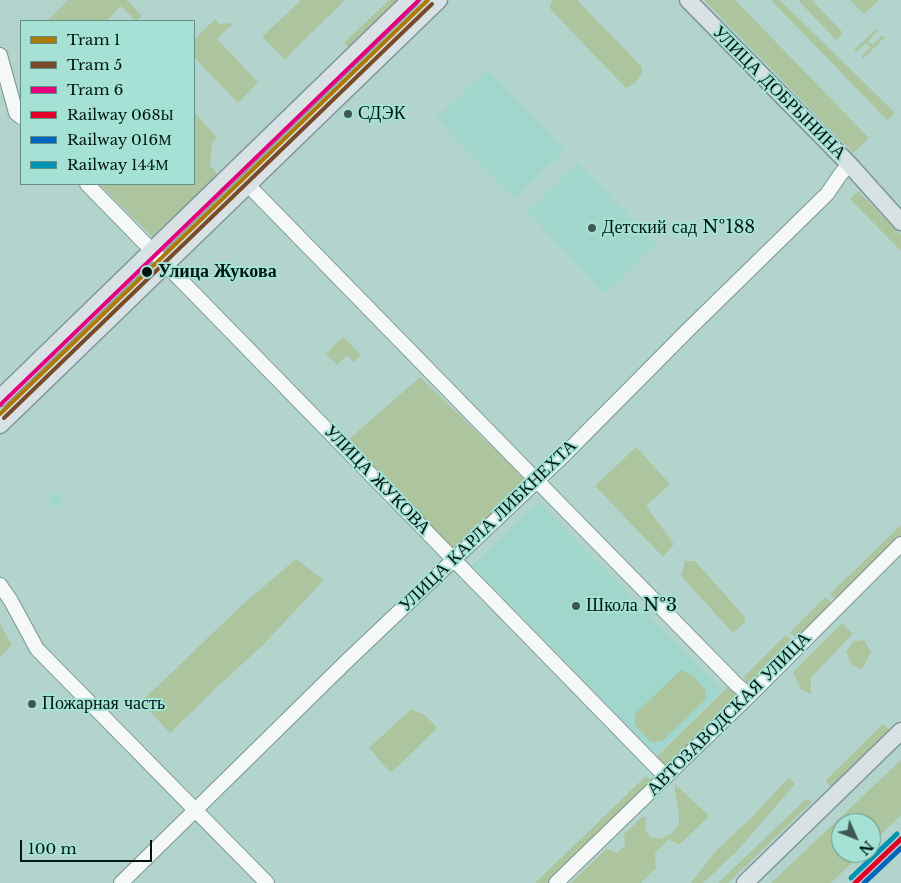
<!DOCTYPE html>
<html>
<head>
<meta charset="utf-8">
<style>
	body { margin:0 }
	#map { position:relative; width:901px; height:883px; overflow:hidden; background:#b3d4cd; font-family:"Libre Baskerville",serif }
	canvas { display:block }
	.legend { position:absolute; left:20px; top:20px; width:175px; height:165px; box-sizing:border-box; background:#a5e2d5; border:1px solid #639087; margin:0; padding:6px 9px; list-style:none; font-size:15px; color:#001612 }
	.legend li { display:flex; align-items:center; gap:10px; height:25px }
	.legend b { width:25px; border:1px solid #639087 }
	.north { position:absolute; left:831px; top:813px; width:50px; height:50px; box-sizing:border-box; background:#a5e2d5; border:1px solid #639087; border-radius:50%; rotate:134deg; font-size:14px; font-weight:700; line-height:20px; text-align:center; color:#001612 }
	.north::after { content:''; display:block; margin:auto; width:18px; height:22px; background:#3f5853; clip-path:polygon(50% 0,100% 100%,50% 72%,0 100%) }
	.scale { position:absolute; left:20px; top:840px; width:132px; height:22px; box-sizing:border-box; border:2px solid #001612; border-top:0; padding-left:6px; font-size:15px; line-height:18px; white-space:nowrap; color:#001612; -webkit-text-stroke:4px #a5e2d5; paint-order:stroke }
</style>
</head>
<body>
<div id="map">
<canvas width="901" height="883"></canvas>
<ul class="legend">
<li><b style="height:6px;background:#ad7b05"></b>Tram 1</li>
<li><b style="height:6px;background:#7a4b2a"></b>Tram 5</li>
<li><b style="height:6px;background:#e5007d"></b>Tram 6</li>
<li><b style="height:6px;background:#e4002b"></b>Railway 068Ы</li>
<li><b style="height:6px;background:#0065bd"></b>Railway 016М</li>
<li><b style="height:6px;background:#0093b2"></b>Railway 144М</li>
</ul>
<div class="north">N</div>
<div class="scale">100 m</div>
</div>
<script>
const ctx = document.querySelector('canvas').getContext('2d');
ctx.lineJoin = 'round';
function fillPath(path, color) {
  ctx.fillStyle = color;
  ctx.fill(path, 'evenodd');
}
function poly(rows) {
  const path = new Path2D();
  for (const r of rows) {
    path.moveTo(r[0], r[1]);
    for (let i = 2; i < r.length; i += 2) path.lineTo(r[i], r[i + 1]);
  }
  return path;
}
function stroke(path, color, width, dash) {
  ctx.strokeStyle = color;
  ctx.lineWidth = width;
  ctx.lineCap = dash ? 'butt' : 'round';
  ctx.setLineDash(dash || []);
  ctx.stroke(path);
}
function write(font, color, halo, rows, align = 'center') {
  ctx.font = font + ' "Libre Baskerville",serif';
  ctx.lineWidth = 4;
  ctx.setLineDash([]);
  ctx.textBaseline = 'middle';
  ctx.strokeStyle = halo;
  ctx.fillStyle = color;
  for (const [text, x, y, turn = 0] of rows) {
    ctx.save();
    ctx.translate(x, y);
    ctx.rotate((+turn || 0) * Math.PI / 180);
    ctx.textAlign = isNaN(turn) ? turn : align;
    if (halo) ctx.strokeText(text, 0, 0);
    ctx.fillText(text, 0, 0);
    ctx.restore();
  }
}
fillPath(poly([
	[487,69,565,150,514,199,436,118],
	[577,163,657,244,606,294,527,212],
	[56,492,64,501,57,508,48,499],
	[539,502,722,690,656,755,473,565]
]), '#a0d6cb');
fillPath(poly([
	[68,0,127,0,142,16,136,21,121,6,106,21,47,21],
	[301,0,345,0,285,59,262,37],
	[389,0,406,0,352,51,344,43],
	[554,0,577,0,641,66,642,73,635,83,626,88,551,10,550,4],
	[704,0,735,0,869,138,853,153],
	[771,0,780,0,895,113,887,120],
	[798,0,812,0,843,33,836,40],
	[850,0,879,0,864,14],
	[215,19,219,24,234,23,217,39,258,82,238,103,194,57,194,40],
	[876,29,878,31,868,41,873,45,882,35,885,37,863,59,861,57,870,47,866,43,856,52,854,50],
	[194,112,217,138,212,143,210,165,219,176,154,238,99,184,194,184],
	[858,191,901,235,901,251,850,199],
	[343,337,361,355,354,362,347,355,337,365,326,354],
	[420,377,526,480,454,550,348,440],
	[636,447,670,484,646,506,674,544,663,557,595,486],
	[901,525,901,540,839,602,830,594],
	[296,559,324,580,264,644,216,688,170,733,141,702,242,605],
	[685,561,695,561,745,617,745,622,733,633,681,576],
	[825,597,835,606,799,641,790,632],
	[842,623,853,634,811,677,811,694,801,690,793,672],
	[0,624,12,645,0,657],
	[786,635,796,645,754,686,747,683,744,677],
	[864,640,871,652,862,670,852,665,846,652,853,642],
	[681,670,693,675,706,691,705,700,662,741,651,742,635,725,635,714],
	[728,687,740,698,667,769,655,758],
	[411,709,425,715,437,728,392,772,388,770,369,748],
	[883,724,890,730,831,789,826,780],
	[901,760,901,815,871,844,871,823,841,823,841,853,862,853,831,883,771,883],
	[646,776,653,782,548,883,535,883],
	[789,777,795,784,737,851,703,883,691,883,715,852,754,815],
	[675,784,709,816,679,845,669,839,655,853,656,868,641,883,571,883,606,849,617,853,625,845,624,834,642,817,646,817,645,829,651,837,660,839,673,833,679,824,679,814,675,792],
	[806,799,812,802,728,883,718,883]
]), '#acc59e');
const minor = poly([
	[0,55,16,113,21,117],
	[87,184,666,777],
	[248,185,547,491,737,685,750,695],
	[0,585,11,601,37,649,267,883],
	[121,883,349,659,561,458,689,329,827,194,840,175,849,164],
	[556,883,750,695,901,544]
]);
const major = poly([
	[688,0,849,164,901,222],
	[0,398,410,0],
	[0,425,439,0],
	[745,883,901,731]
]);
stroke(minor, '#7a948f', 16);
stroke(major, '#7e9698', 19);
stroke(minor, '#f4f9f8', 14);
stroke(major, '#d8e2e5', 16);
stroke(poly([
	[855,883,901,839]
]), '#e4002b', 5);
stroke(poly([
	[864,883,901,848]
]), '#0065bd', 5);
stroke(poly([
	[851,878,897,834]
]), '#0093b2', 5);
stroke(poly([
	[0,414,428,0]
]), '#ad7b05', 4);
stroke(poly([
	[4,418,432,4]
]), '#7a4b2a', 4);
stroke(poly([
	[0,405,419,0]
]), '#e5007d', 4);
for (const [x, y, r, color] of [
	[348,114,5,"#3f5853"],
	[592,228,5,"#3f5853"],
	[147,272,6,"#001612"],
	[576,606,5,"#3f5853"],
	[32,704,5,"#3f5853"]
]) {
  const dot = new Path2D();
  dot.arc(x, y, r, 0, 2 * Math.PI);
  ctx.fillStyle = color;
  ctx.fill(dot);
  stroke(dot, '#a5e2d5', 2);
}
write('18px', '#001612', '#a5e2d5', [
	["УЛИЦА ДОБРЫНИНА",779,93,45],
	["УЛИЦА ЖУКОВА",377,480,46],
	["УЛИЦА КАРЛА ЛИБКНЕХТА",488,526,-44],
	["АВТОЗАВОДСКАЯ УЛИЦА",729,714,-45]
]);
write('18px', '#001612', '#a5e2d5', [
	["СДЭК",358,114],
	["Детский сад №188",602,228],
	["Школа №3",586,606],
	["Пожарная часть",42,704]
], 'left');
write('bold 18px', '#001612', '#a5e2d5', [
	["Улица Жукова",158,272]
], 'left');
</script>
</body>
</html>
